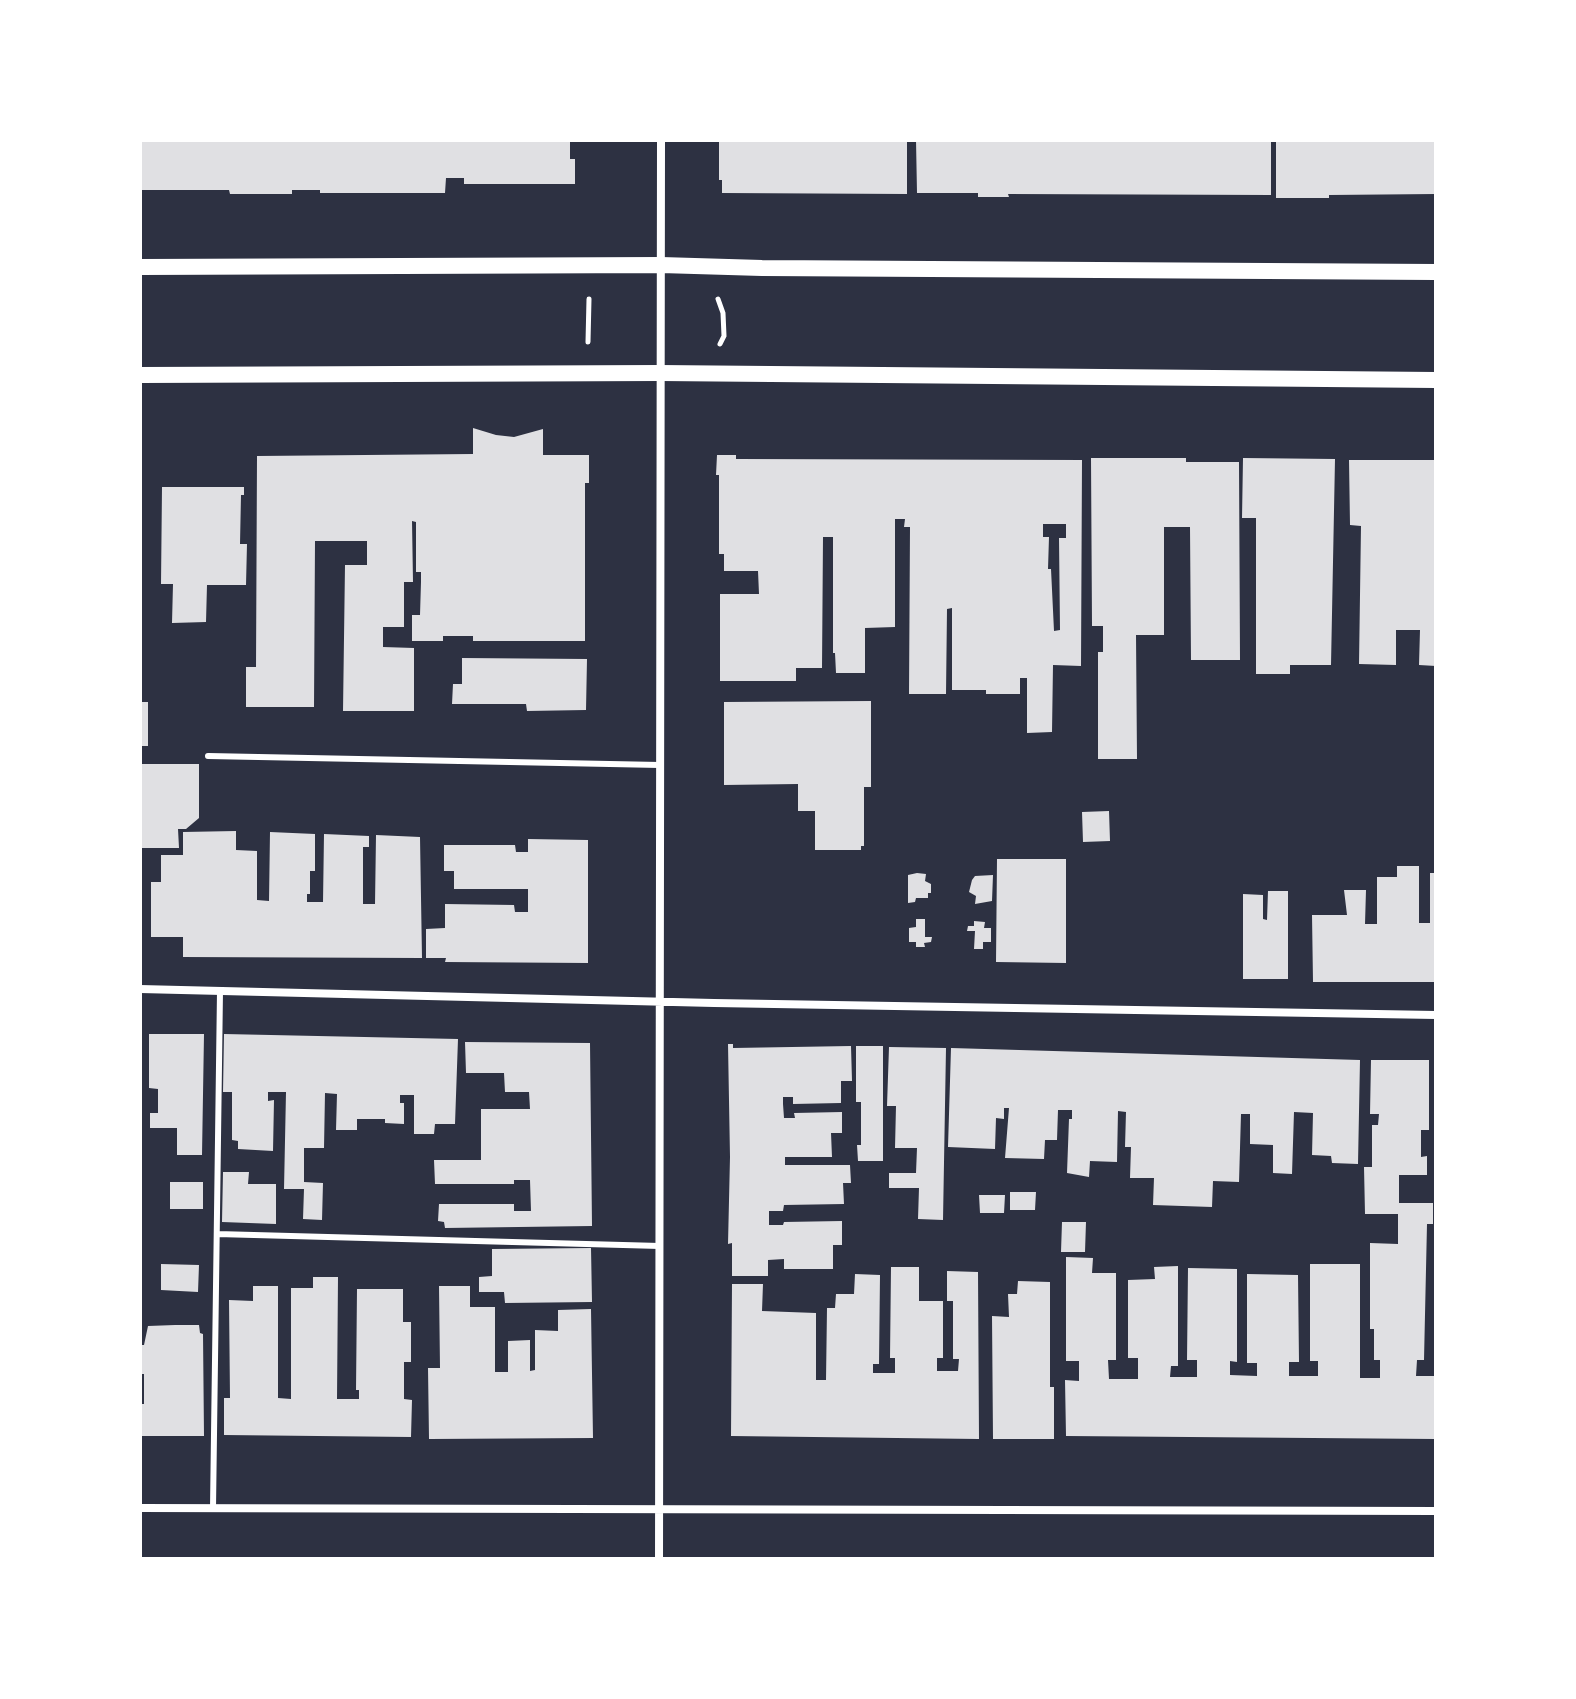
<!DOCTYPE html>
<html>
<head>
<meta charset="utf-8">
<style>
	body { margin:0 }
	#map { position:relative; width:1576px; height:1699px; overflow:hidden; background:#2d3142; font-family:"Fira Sans",sans-serif }
	canvas { display:block }
	.frame { position:absolute; inset:0; border:142px solid #fff; pointer-events:none }
</style>
</head>
<body>
<div id="map">
<canvas width="1576" height="1699"></canvas>
<div class="frame"></div>
</div>
<script>
const ctx = document.querySelector('canvas').getContext('2d');
ctx.lineJoin = 'round';
function fillPath(path, color) {
  ctx.fillStyle = color;
  ctx.fill(path, 'evenodd');
}
function poly(rows) {
  const path = new Path2D();
  for (const r of rows) {
    path.moveTo(r[0], r[1]);
    for (let i = 2; i < r.length; i += 2) path.lineTo(r[i], r[i + 1]);
  }
  return path;
}
function stroke(path, color, width, dash) {
  ctx.strokeStyle = color;
  ctx.lineWidth = width;
  ctx.lineCap = dash ? 'butt' : 'round';
  ctx.setLineDash(dash || []);
  ctx.stroke(path);
}
fillPath(poly([
	[140,140,570,140,570,159,575,159,575,184,464,184,464,178,446,178,445,193,320,193,320,190,292,190,292,194,230,194,229,190,140,190],
	[719,140,907,140,907,194,722,193,722,180,719,180],
	[916,140,1271,140,1271,195,1008,194,1009,197,978,197,978,193,917,193],
	[1276,140,1436,140,1436,194,1329,195,1329,198,1276,198],
	[473,428,496,435,514,437,543,429,543,455,589,455,589,483,585,483,585,641,473,641,473,636,443,636,443,641,412,641,412,615,420,615,421,582,421,572,416,572,416,522,412,521,413,582,404,582,404,627,383,627,383,647,414,648,414,711,343,711,345,565,367,565,367,541,315,541,314,707,246,707,246,667,256,667,257,456,473,454],
	[717,455,736,455,736,459,1082,460,1081,666,1053,665,1052,732,1027,733,1027,678,1020,678,1020,694,986,694,986,690,952,690,952,608,947,609,946,694,909,694,910,527,904,527,905,519,895,519,895,627,865,628,865,673,836,673,835,653,833,653,833,537,823,537,822,668,796,668,796,681,720,681,720,594,759,594,758,571,724,571,724,554,719,554,719,475,716,475],
	[1043,524,1066,524,1066,538,1059,538,1060,630,1054,631,1051,569,1048,569,1049,537,1043,537],
	[1091,458,1186,458,1186,462,1239,462,1240,660,1191,660,1190,527,1164,527,1164,635,1136,635,1137,759,1098,759,1098,652,1103,652,1103,626,1092,626],
	[1243,458,1335,459,1331,665,1290,665,1290,674,1256,674,1256,518,1242,518],
	[1349,460,1436,460,1436,666,1419,665,1420,630,1396,630,1396,665,1359,664,1361,526,1350,525],
	[162,487,244,487,244,495,241,495,240,544,247,544,246,585,207,585,206,622,172,623,173,584,161,584],
	[462,658,587,659,586,710,527,711,526,704,452,704,453,684,462,684],
	[871,701,871,787,864,787,864,846,861,846,861,850,815,850,815,811,798,811,798,784,724,785,724,702],
	[140,702,148,702,148,746,140,746],
	[140,764,199,764,199,818,186,829,178,829,179,848,140,848],
	[1109,811,1110,841,1083,842,1082,812],
	[236,831,236,850,257,851,257,900,269,901,270,832,315,834,315,871,310,871,310,894,307,894,307,902,323,902,324,834,369,836,369,847,363,847,363,904,375,904,376,835,420,837,422,958,183,957,183,937,151,937,151,882,161,882,161,855,183,855,183,832],
	[528,839,588,840,588,963,445,962,446,958,426,958,426,929,445,928,445,904,514,905,515,912,528,912,528,889,454,889,454,871,444,871,444,845,515,845,516,852,528,852],
	[997,859,1066,859,1066,963,996,962],
	[1397,866,1419,866,1419,923,1430,923,1430,873,1436,873,1436,982,1313,982,1312,915,1347,915,1344,890,1366,890,1365,924,1377,924,1377,877,1397,877],
	[917,873,926,874,925,881,931,884,931,893,928,893,928,898,916,898,915,902,908,903,908,875],
	[993,875,992,901,975,904,976,896,969,892,972,880,975,876],
	[1268,891,1288,891,1288,979,1243,979,1243,894,1263,895,1263,919,1267,920],
	[916,919,925,919,925,937,932,937,931,942,924,943,925,947,916,947,916,942,909,942,909,928,916,927],
	[974,921,985,922,984,928,991,928,991,942,983,942,983,949,974,949,975,931,967,931,968,926,974,926],
	[149,1034,204,1034,202,1155,177,1155,177,1128,150,1128,150,1113,158,1113,158,1089,149,1088],
	[224,1034,458,1039,455,1124,435,1124,434,1134,414,1134,414,1095,400,1095,400,1103,404,1103,404,1124,385,1123,385,1119,357,1119,357,1130,336,1130,337,1094,325,1093,324,1148,304,1148,304,1182,323,1183,322,1220,303,1219,304,1189,284,1189,286,1092,268,1092,268,1101,274,1100,273,1151,238,1149,238,1141,232,1140,232,1092,223,1092],
	[465,1042,590,1043,592,1226,445,1228,444,1222,438,1221,439,1204,514,1204,514,1211,531,1211,530,1180,514,1180,514,1184,435,1184,434,1160,481,1160,481,1109,530,1109,529,1092,505,1092,504,1073,466,1073],
	[728,1044,733,1044,733,1048,851,1046,852,1081,841,1081,841,1103,793,1104,793,1097,783,1097,783,1104,784,1118,795,1118,794,1113,842,1112,842,1133,831,1133,832,1157,785,1157,785,1165,850,1165,851,1183,843,1183,844,1204,784,1205,783,1211,769,1211,769,1225,783,1225,784,1222,842,1221,842,1245,833,1245,833,1269,784,1269,784,1259,768,1260,768,1276,732,1276,732,1243,728,1244,730,1157],
	[856,1046,883,1046,883,1161,858,1161,857,1145,861,1145,861,1102,856,1102],
	[889,1047,946,1048,943,1220,918,1219,919,1188,889,1188,889,1173,916,1173,917,1148,895,1148,896,1106,887,1106],
	[951,1048,1360,1060,1358,1164,1332,1163,1331,1156,1312,1155,1313,1113,1294,1112,1292,1174,1273,1173,1273,1145,1250,1144,1250,1114,1241,1114,1239,1182,1213,1181,1212,1207,1153,1205,1154,1178,1130,1178,1131,1147,1125,1147,1126,1112,1118,1111,1117,1162,1090,1161,1089,1177,1067,1173,1069,1119,1072,1119,1072,1110,1058,1110,1057,1140,1045,1140,1044,1159,1005,1158,1009,1108,1004,1108,1004,1119,996,1118,995,1149,948,1147],
	[1371,1060,1429,1060,1429,1130,1421,1130,1421,1157,1427,1156,1427,1175,1399,1175,1399,1203,1433,1203,1433,1224,1427,1224,1424,1360,1417,1360,1416,1376,1436,1376,1436,1439,1066,1436,1065,1380,1079,1381,1079,1361,1066,1361,1066,1257,1093,1258,1092,1273,1116,1273,1116,1360,1108,1360,1109,1379,1138,1379,1138,1358,1128,1358,1128,1280,1155,1279,1154,1267,1178,1266,1178,1366,1171,1366,1170,1377,1197,1377,1197,1360,1187,1360,1188,1268,1237,1269,1237,1362,1230,1361,1230,1375,1257,1376,1257,1363,1247,1363,1247,1274,1298,1275,1299,1362,1289,1362,1289,1376,1318,1376,1318,1361,1310,1361,1310,1264,1360,1264,1360,1378,1380,1378,1380,1360,1374,1360,1374,1329,1370,1329,1370,1243,1398,1244,1398,1214,1365,1214,1364,1167,1372,1167,1372,1125,1378,1125,1379,1114,1370,1114],
	[223,1172,249,1172,248,1184,276,1184,276,1224,222,1222],
	[170,1182,203,1182,203,1209,170,1209],
	[1010,1192,1036,1192,1035,1210,1010,1210],
	[979,1195,1005,1195,1004,1213,980,1213],
	[1062,1222,1086,1222,1085,1252,1061,1252],
	[591,1248,592,1302,505,1303,504,1292,479,1292,479,1277,492,1276,492,1249],
	[161,1264,199,1265,198,1292,161,1290],
	[891,1267,919,1267,919,1301,943,1301,943,1358,937,1358,937,1371,958,1371,959,1359,953,1359,953,1301,947,1301,947,1271,978,1272,979,1439,731,1436,732,1284,763,1284,762,1311,816,1313,816,1380,826,1380,827,1308,835,1308,836,1294,854,1294,855,1274,880,1275,879,1364,873,1364,873,1373,895,1373,895,1358,890,1358],
	[313,1277,338,1277,337,1399,359,1399,359,1390,356,1390,357,1289,403,1289,403,1322,411,1322,411,1362,404,1362,404,1399,412,1400,411,1437,224,1435,224,1398,230,1398,229,1300,253,1301,253,1286,278,1286,278,1398,291,1399,291,1288,313,1288],
	[1018,1281,1050,1282,1050,1387,1054,1387,1054,1439,993,1439,992,1316,1009,1317,1008,1294,1017,1294],
	[439,1286,470,1286,470,1307,495,1307,495,1372,508,1372,508,1341,530,1340,530,1371,535,1370,535,1330,558,1331,558,1310,591,1309,593,1438,429,1439,428,1368,440,1368],
	[175,1325,199,1325,200,1333,203,1334,204,1436,140,1436,140,1404,144,1404,144,1374,140,1374,140,1345,144,1345,148,1326]
]), '#e0e0e3');
stroke(poly([
	[718,299,723,313,724,336,720,344],
	[588,342,589,299]
]), '#fff', 5);
stroke(poly([
	[208,756,660,765],
	[217,1234,660,1246],
	[213,1508,220,991]
]), '#fff', 6);
stroke(poly([
	[140,989,714,1003,1436,1015],
	[140,1508,1436,1511],
	[659,1559,661,140]
]), '#fff', 8);
stroke(poly([
	[140,267,661,265,762,268,1436,272],
	[140,375,660,373,1436,380]
]), '#fff', 16);
</script>
</body>
</html>
